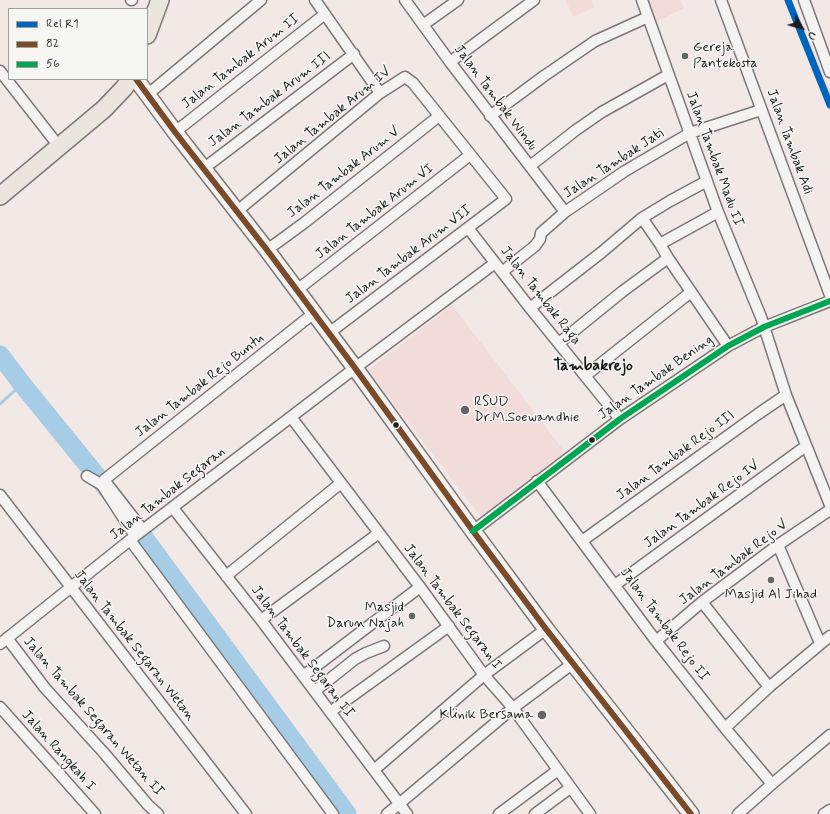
<!DOCTYPE html>
<html>
<head>
<meta charset="utf-8">
<style>
	body { margin:0 }
	#map { position:relative; width:830px; height:814px; overflow:hidden; background:#f2e8e6; font-family:Mynerve,sans-serif }
	canvas { display:block }
	.legend { position:absolute; left:8px; top:8px; width:140px; height:72px; box-sizing:border-box; background:#f6f6f2; border:1px solid #9f9f9c; margin:0; padding:5px 7px; list-style:none; font-size:12px; color:#1c1c1c }
	.legend li { display:flex; align-items:center; gap:8px; height:20px }
	.legend b { width:20px; border:1px solid #9f9f9c }
	.north { position:absolute; left:782px; top:8px; width:40px; height:40px; -webkit-text-stroke:3px #f6f6f2; paint-order:stroke; rotate:128deg; font-size:11px; font-weight:700; line-height:16px; text-align:center; color:#1c1c1c }
	.north::after { content:''; display:block; margin:auto; width:14px; height:18px; background:#1c1c1c; clip-path:polygon(50% 0,100% 100%,50% 72%,0 100%) }
</style>
</head>
<body>
<div id="map">
<canvas width="830" height="814"></canvas>
<ul class="legend">
<li><b style="height:5px;background:#0065bd"></b>Rel R1</li>
<li><b style="height:5px;background:#7a4b2a"></b>82</li>
<li><b style="height:5px;background:#00a651"></b>56</li>
</ul>
<div class="north">U</div>
</div>
<script>
const ctx = document.querySelector('canvas').getContext('2d');
ctx.lineJoin = 'round';
function fillPath(path, color) {
  ctx.fillStyle = color;
  ctx.fill(path, 'evenodd');
}
function poly(rows) {
  const path = new Path2D();
  for (const r of rows) {
    path.moveTo(r[0], r[1]);
    for (let i = 2; i < r.length; i += 2) path.lineTo(r[i], r[i + 1]);
  }
  return path;
}
function stroke(path, color, width, dash) {
  ctx.strokeStyle = color;
  ctx.lineWidth = width;
  ctx.lineCap = dash ? 'butt' : 'round';
  ctx.setLineDash(dash || []);
  ctx.stroke(path);
}
function write(font, color, halo, rows, align = 'center') {
  ctx.font = font + ' Mynerve,sans-serif';
  ctx.lineWidth = 3;
  ctx.setLineDash([]);
  ctx.textBaseline = 'middle';
  ctx.strokeStyle = halo;
  ctx.fillStyle = color;
  for (const [text, x, y, turn = 0] of rows) {
    ctx.save();
    ctx.translate(x, y);
    ctx.rotate((+turn || 0) * Math.PI / 180);
    ctx.textAlign = isNaN(turn) ? turn : align;
    if (halo) ctx.strokeText(text, 0, 0);
    ctx.fillText(text, 0, 0);
    ctx.restore();
  }
}
fillPath(poly([
	[565,0,591,0,594,7,574,17],
	[645,0,680,0,684,8,656,22],
	[784,0,792,0,828,86,830,91,830,113],
	[452,305,565,452,481,517,368,370]
]), '#f1dcd9');
stroke(poly([
	[0,404,22,384]
]), '#a6cde5', 3);
stroke(poly([
	[0,355,22,384,117,501,347,814]
]), '#a6cde5', 19);
const street = poly([
	[131,0,132,0],
	[315,0,380,93],
	[405,0,450,62,565,212],
	[642,0,718,212,761,317,786,395,830,505],
	[721,0,830,295],
	[804,0,830,72],
	[423,25,458,0],
	[450,62,534,0],
	[0,71,54,140],
	[147,95,261,0],
	[490,116,544,76,595,41,648,17],
	[175,132,325,14],
	[530,166,576,130,602,112,668,75],
	[203,169,354,54],
	[236,212,380,93,405,77,413,83,506,199,329,333],
	[642,218,660,244],
	[468,228,530,308,620,419],
	[267,250,304,223,439,116],
	[668,258,728,346],
	[502,272,535,246,540,239,541,233,565,212,625,171,690,133,761,110],
	[297,290,470,155],
	[530,308,602,252,642,218,670,201,707,181],
	[559,343,623,291,668,258,660,244,718,212],
	[585,376,691,292],
	[291,417,420,587,484,675,513,708,590,814],
	[87,476,102,485,135,536],
	[537,481,656,641,725,728,772,784],
	[0,495,246,814],
	[173,508,261,620,407,814],
	[143,530,104,480,314,313],
	[473,531,620,419,728,346,764,327,830,301],
	[130,540,333,814],
	[582,541,758,414,786,395],
	[778,545,820,643],
	[226,576,341,483],
	[615,585,806,446],
	[702,602,769,687],
	[261,620,379,533],
	[7,638,45,688,104,753,148,805,158,814],
	[656,641,702,602,778,545,830,510],
	[0,644,135,536,355,368,495,263],
	[303,676,420,587],
	[315,691,355,659,366,653,384,646],
	[0,707,95,814],
	[330,712,449,626],
	[725,728,769,687,830,636],
	[374,770,484,675,546,629],
	[387,814,513,708,572,664],
	[499,814,558,770],
	[535,814,570,788],
	[738,814,772,784,830,735],
	[824,814,830,810]
]);
const secondary = poly([
	[136,79,175,132,267,250,355,368,473,531,546,629,691,814]
]);
const primary = poly([
	[147,35,160,0],
	[0,196,104,109,124,88,130,79]
]);
stroke(street, '#7c7877', 13);
stroke(secondary, '#7c7877', 18);
stroke(primary, '#7c7877', 20);
stroke(street, '#f5f3f1', 10);
stroke(secondary, '#f5f3f1', 15);
stroke(primary, '#ebe6dd', 17);
stroke(poly([
	[136,79,175,132,267,250,355,368,473,531,546,629,691,814]
]), '#7a4b2a', 6);
stroke(poly([
	[473,531,620,419,728,346,764,327,830,301]
]), '#00a651', 6);
stroke(poly([
	[788,0,830,105]
]), '#0065bd', 7);
for (const [x, y, r, color] of [
	[685,56,4,"#676363"],
	[465,410,5,"#676363"],
	[396,425,3.5,"#1c1c1c"],
	[592,440,3.5,"#1c1c1c"],
	[771,580,4,"#676363"],
	[412,616,4,"#676363"],
	[542,715,5,"#676363"]
]) {
  const dot = new Path2D();
  dot.arc(x, y, r, 0, 2 * Math.PI);
  ctx.fillStyle = color;
  ctx.fill(dot);
  stroke(dot, '#f6f6f2', 1.5);
}
write('14px', '#1c1c1c', '#f6f6f2', [
	["Gereja",693,48],
	["Pantekosta",693,64],
	["RSUD",474,402],
	["Dr.M.Soewandhie",474,418],
	["Masjid Al Jihad",771,595,"center"],
	["Masjid",404,608,"right"],
	["Darun Najah",404,624,"right"],
	["Klinik Bersama",533,715,"right"]
], 'left');
write('14px', '#1c1c1c', '#f6f6f2', [
	["Jalan Tambak Arum II",241,62,-38],
	["Jalan Tambak Windu",495,98,53],
	["Jalan Tambak Arum III",270,100,-37],
	["Jalan Tambak Arum IV",333,116,-39],
	["Jalan Tambak Adi",789,142,70],
	["Jalan Tambak Madu II",714,159,70],
	["Jalan Tambak Jati",614,164,-33],
	["Jalan Tambak Arum V",344,173,-38],
	["Jalan Tambak Arum VI",375,212,-38],
	["Jalan Tambak Arum VII",409,255,-37],
	["Jalan Tambak Raga",540,296,52],
	["Jalan Tambak Bening",656,378,-35],
	["Jalan Tambak Rejo Buntu",200,386,-38],
	["Jalan Tambak Rejo III",676,456,-36],
	["Jalan Tambak Segaran",168,494,-38],
	["Jalan Tambak Rejo IV",702,505,-36],
	["Jalan Tambak Rejo V",734,563,-37],
	["Jalan Tambak Segaran I",452,607,53],
	["Jalan Tambak Rejo II",664,625,53],
	["Jalan Tambak Segaran Wetan",134,646,52],
	["Jalan Tambak Segaran II",302,652,53],
	["Jalan Tambak Segaran Wetan II",93,717,49],
	["Jalan Rangkah I",58,751,48]
]);
write('bold 16px', '#1c1c1c', '#f6f6f2', [
	["Tambakrejo",593,367]
]);
</script>
</body>
</html>
